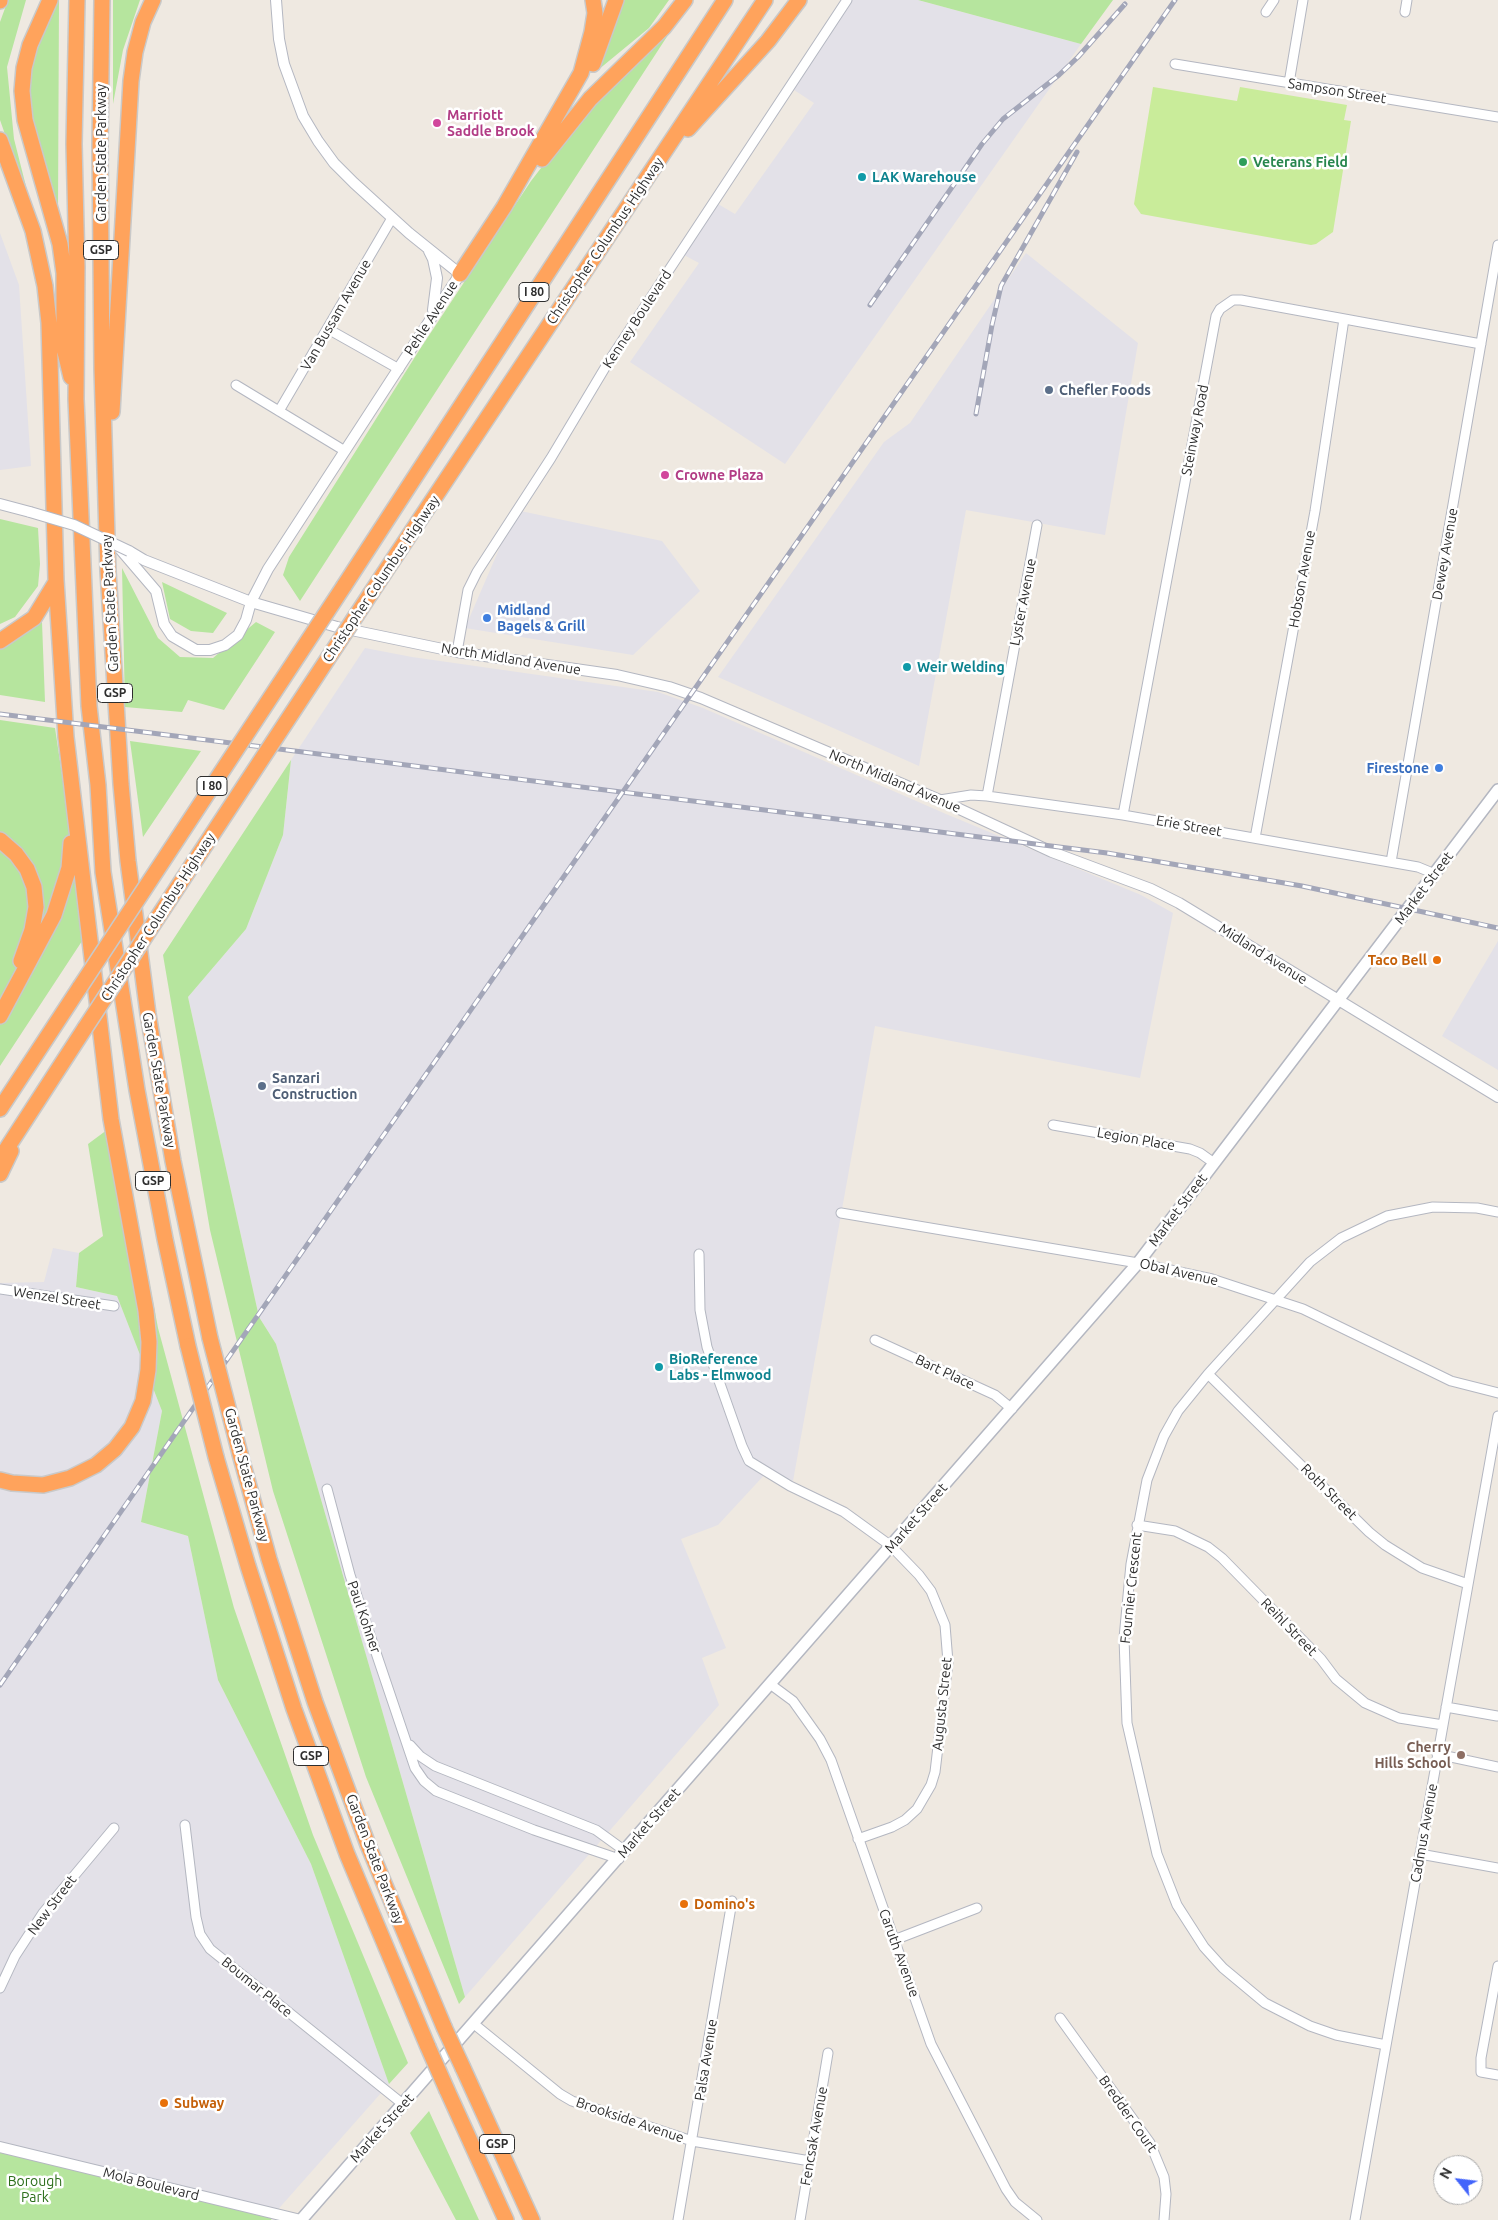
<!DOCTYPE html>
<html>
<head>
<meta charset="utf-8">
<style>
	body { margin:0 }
	#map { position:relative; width:1498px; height:2220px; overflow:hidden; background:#efe9e1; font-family:Ubuntu,sans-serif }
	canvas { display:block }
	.north { position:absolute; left:1433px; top:2155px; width:50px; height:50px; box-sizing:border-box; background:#fff; border:1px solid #ababab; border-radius:50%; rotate:299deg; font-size:14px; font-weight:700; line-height:20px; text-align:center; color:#2e2e2e }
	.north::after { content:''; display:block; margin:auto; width:18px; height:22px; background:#4264fb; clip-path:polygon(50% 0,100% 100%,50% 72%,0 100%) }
</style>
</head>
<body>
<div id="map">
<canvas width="1498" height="2220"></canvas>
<div class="north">N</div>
</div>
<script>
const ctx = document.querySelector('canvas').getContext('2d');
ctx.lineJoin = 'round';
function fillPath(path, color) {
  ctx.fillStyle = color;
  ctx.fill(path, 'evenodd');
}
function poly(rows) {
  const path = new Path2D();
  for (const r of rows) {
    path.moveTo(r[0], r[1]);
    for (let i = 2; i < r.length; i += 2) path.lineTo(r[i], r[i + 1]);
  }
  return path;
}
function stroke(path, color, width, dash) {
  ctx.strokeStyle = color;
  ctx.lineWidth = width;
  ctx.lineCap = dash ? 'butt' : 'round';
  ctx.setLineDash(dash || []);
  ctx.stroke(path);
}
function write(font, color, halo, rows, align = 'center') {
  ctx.font = font + ' Ubuntu,sans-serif';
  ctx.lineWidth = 5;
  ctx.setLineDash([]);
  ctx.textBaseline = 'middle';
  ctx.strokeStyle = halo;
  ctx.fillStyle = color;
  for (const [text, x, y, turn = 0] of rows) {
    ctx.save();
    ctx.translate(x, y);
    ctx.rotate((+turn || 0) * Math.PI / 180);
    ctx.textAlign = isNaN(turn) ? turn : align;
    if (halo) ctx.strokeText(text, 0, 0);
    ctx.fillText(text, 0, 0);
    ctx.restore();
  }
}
fillPath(poly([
	[847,0,918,0,1081,44,785,464,630,362,699,263,682,254,713,201,735,214,814,103,791,88],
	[0,233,19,285,31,466,0,470],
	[1026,253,1138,343,1105,535,966,510,919,766,718,677,884,442,910,423],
	[516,510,662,541,700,591,633,655,465,628],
	[365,648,412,657,658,692,703,708,946,814,1141,895,1173,913,1140,1078,875,1026,793,1481,768,1471,718,1525,681,1539,726,1648,702,1658,719,1705,465,1997,276,1344,259,1317,188,997,246,929,283,835,291,760],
	[1498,941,1498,1070,1442,1036],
	[53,1248,79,1253,76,1287,117,1296,162,1411,141,1522,188,1536,218,1680,311,1864,389,2084,274,2214,0,2148,0,1283,44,1282]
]), '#e3e1e8');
fillPath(poly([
	[8,0,26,0,7,67,14,139,33,214,0,120,0,22],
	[41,0,59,0,58,210,28,110,23,50],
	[113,0,140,0,123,50,113,104],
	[620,0,669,0,649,28,598,70],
	[918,0,1113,0,1081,44],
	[670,32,446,376,300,601,283,575,289,557,420,349,531,181,595,98],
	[0,519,38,528,40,564,38,586,15,617,0,624],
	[122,568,158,638,180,657,213,658,256,622,275,632,224,710,188,700,182,712,125,707],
	[162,582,227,613,213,633,191,631,170,619],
	[42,622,45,702,0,695,0,646],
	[0,720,55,728,86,935,0,1066],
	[130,741,201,751,143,837],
	[291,760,283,835,246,929,188,997,259,1317,276,1344,465,1997,459,2004,366,1777,273,1491,210,1230,163,955],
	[119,1121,158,1328,234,1608,313,1835,408,2063,389,2084,311,1864,218,1680,188,1536,141,1522,162,1411,117,1296,76,1287,79,1253,103,1236,88,1144],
	[429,2111,479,2220,456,2220,410,2133],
	[0,2148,274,2214,271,2220,0,2220]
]), '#b6e59e');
fillPath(poly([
	[1153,87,1237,101,1240,87,1347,105,1344,120,1351,121,1333,232,1316,244,1311,245,1141,214,1134,204]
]), '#c9ec9a');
const minor = poly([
	[1266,12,1274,0],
	[1405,12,1407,0],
	[1175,64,1498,117],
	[1289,83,1303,0],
	[328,329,399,369],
	[236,385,345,451],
	[279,411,392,218],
	[457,652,468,590,477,572,551,458,609,361,847,0],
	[987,796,1037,525],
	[940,800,971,795,987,796,1123,815,1418,867,1435,874],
	[1123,815,1216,316,1220,309,1233,300,1241,300,1481,344],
	[1255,838,1315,511,1344,319],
	[1391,862,1498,245],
	[1053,1125,1190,1149,1200,1153,1214,1163],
	[841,1213,1138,1263,1212,1279,1303,1309,1451,1381,1498,1393],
	[699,1254,700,1310,707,1347,742,1446,749,1461,790,1486,844,1512,891,1546,919,1575,931,1591,945,1625,948,1662,935,1772,931,1785,917,1809,905,1820,892,1827,858,1839],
	[0,1289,114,1306],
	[875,1340,995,1395,1012,1409],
	[1208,1374,1369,1532,1385,1545,1422,1568,1468,1584],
	[327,1489,350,1575,369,1632,415,1768,424,1781,436,1791,534,1830,619,1859],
	[1137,1525,1175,1531,1208,1547,1222,1558,1321,1659,1336,1679,1365,1703,1399,1718,1443,1725],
	[770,1684,793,1701,820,1739,831,1760,931,2044,1006,2189,1015,2202,1037,2220],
	[1446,1707,1497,1716],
	[410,1745,420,1756,435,1766,596,1830,625,1851],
	[1437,1754,1498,1767],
	[185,1825,196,1917,200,1934,210,1949,404,2105],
	[1420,1854,1498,1868],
	[894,1940,977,1908],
	[1498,1966,1481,2058,1481,2072,1498,2075],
	[0,1988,15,1956,43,1913,114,1828],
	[1060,2018,1150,2143,1164,2177,1166,2194,1164,2220],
	[474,2024,560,2094,572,2101,692,2141,810,2161],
	[1386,2045,1336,2035,1310,2026,1265,2003,1223,1968,1204,1947,1177,1905,1157,1854,1127,1723,1124,1638,1131,1564,1147,1480,1164,1436,1178,1411,1208,1374,1310,1262,1341,1238,1387,1216,1433,1207,1477,1208,1498,1212],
	[678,2220,732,1901],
	[800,2220,828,2053],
	[1355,2220,1498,1416]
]);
const tertiary = poly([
	[429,251,433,259,437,278,433,310],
	[0,504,30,512],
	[120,549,156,591,164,624,172,636,196,650,210,650,225,645,238,635,246,620,251,602,268,569,460,274,409,233,354,183,334,163,318,141,303,116,284,64,279,39,276,0],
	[129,551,144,560,251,602,337,627,457,652,617,675,669,687,701,698,940,800,1052,852,1151,889,1179,903,1498,1097],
	[0,2147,301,2220]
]);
const secondary = poly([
	[301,2220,1138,1263,1498,790]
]);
const motorway = poly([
	[50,0,30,45,24,68,22,91,25,120,60,244,64,273,64,348,71,377],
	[77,0,74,144,77,267,76,399,89,706,98,785,103,872,137,1090,165,1239,188,1346],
	[102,0,100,146,102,369,108,571,121,784,128,861,148,1014,173,1161,210,1338],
	[0,1,0,0],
	[593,64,616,0],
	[688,129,768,41,799,0],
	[0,140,33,231,45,286,49,323,56,580,66,737,111,1119,146,1311,149,1342,148,1370,143,1401,132,1427,115,1449,96,1465,70,1478,43,1485,12,1483,0,1480],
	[542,159,590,99,664,27,685,0],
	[460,274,504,207,581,73,592,32,595,13,593,0],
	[112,412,131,81,135,52,143,22,153,0],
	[344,586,725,0],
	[371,593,765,0],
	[0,641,34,618,56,582],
	[0,840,16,854,27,869,34,887,36,907,32,930,21,961],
	[0,1016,54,915,69,868,71,843],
	[0,1109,80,987],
	[0,1159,85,1028],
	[0,1174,11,1151],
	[240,1454,269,1559,315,1702,368,1845,444,2027],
	[216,1457,248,1566,294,1709,347,1854,428,2047],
	[463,2068,532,2220],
	[447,2090,506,2220]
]);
stroke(minor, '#b4b7c1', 11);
stroke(tertiary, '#b4b7c1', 12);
stroke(secondary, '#b4b7c1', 14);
stroke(motorway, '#c9c9c9', 18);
stroke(minor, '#fff', 9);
stroke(tertiary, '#fff', 10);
stroke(secondary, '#fff', 11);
stroke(motorway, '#ffa35c', 15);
const rail = poly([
	[870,305,982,144,1003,119,1059,75,1078,57,1125,4],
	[976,414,992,325,1001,286,1077,152],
	[0,714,1107,853,1302,886,1498,928],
	[0,1685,1175,0]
]);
stroke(rail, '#a3a6b8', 5);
stroke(rail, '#fff', 3, [9]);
const tertiaryBridge = poly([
	[30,512,74,525,129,551]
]);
const motorwayBridge = poly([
	[80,987,344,586],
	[85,1028,371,593],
	[210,1338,240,1454],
	[188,1346,216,1457],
	[444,2027,463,2068],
	[428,2047,447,2090]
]);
stroke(tertiaryBridge, '#b4b7c1', 12, []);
stroke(motorwayBridge, '#c9c9c9', 18, []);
stroke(tertiaryBridge, '#fff', 10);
stroke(motorwayBridge, '#ffa35c', 15);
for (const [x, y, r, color] of [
	[437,123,5,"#d1479c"],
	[1243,162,5,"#2e9e5b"],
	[862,177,5,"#0f9aa8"],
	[1049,390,5,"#5c6f8a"],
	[665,475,5,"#d1479c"],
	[487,618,5,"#3f7fe0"],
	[907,667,5,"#0f9aa8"],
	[1439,768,5,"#3f7fe0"],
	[1437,960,5,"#e8710a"],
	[262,1086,5,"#5c6f8a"],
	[659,1367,5,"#0f9aa8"],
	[1461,1755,5,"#8d6e63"],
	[684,1904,5,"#e8710a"],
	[164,2103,5,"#e8710a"]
]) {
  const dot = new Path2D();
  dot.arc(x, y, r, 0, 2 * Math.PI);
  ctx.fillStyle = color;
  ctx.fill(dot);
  stroke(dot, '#fff', 2);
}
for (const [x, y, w] of [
	[101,250,35],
	[534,292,30],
	[115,693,35],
	[212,786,30],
	[153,1181,35],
	[311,1756,35],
	[497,2144,35]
]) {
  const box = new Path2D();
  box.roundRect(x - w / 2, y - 9.5, w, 19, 4);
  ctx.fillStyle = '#fff';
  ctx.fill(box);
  stroke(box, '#2e2e2e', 1);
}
write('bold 12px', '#2e2e2e', null, [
	["GSP",101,250],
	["I 80",534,292],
	["GSP",115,693],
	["I 80",212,786],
	["GSP",153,1181],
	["GSP",311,1756],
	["GSP",497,2144]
]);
write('14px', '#2e2e2e', '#fff', [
	["Sampson Street",1337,91,9],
	["Garden State Parkway",101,153,-90],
	["Christopher Columbus Highway",605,241,-56],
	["Van Bussam Avenue",336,315,-60],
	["Pehle Avenue",431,318,-57],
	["Kenney Boulevard",637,319,-57],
	["Steinway Road",1195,430,-79],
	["Dewey Avenue",1445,554,-80],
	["Christopher Columbus Highway",381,579,-56],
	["Hobson Avenue",1302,579,-80],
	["Lyster Avenue",1023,602,-79],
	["Garden State Parkway",110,603,-93],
	["North Midland Avenue",511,659,9],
	["North Midland Avenue",895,781,23],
	["Erie Street",1189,826,10],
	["Market Street",1424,888,-53],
	["Christopher Columbus Highway",158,917,-57],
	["Midland Avenue",1263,954,32],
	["Garden State Parkway",159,1080,80],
	["Legion Place",1136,1139,10],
	["Market Street",1178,1210,-53],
	["Obal Avenue",1179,1272,13],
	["Wenzel Street",57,1298,9],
	["Bart Place",945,1372,25],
	["Garden State Parkway",247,1475,75],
	["Roth Street",1329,1492,45],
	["Market Street",916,1518,-49],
	["Fournier Crescent",1131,1588,-84],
	["Paul Kohner",364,1617,71],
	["Reihl Street",1289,1627,46],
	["Augusta Street",942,1704,-84],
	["Market Street",649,1823,-49],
	["Cadmus Avenue",1424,1833,-80],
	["Garden State Parkway",375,1859,69],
	["New Street",52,1905,-53],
	["Caruth Avenue",899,1953,70],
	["Boumar Place",257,1987,39],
	["Palsa Avenue",706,2060,-81],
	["Bredder Court",1128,2114,55],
	["Brookside Avenue",630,2120,19],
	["Market Street",382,2128,-48],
	["Fencsak Avenue",814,2136,-80],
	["Mola Boulevard",151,2184,14]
]);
write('bold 14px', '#b23c85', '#fff', [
	["Marriott",447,115],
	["Saddle Brook",447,131],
	["Crowne Plaza",675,475]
], 'left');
write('bold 14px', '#27864d', '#fff', [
	["Veterans Field",1253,162]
], 'left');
write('bold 14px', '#0d838f', '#fff', [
	["LAK Warehouse",872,177],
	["Weir Welding",917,667],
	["BioReference",669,1359],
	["Labs - Elmwood",669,1375]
], 'left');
write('bold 14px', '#4e5e75', '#fff', [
	["Chefler Foods",1059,390],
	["Sanzari",272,1078],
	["Construction",272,1094]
], 'left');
write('bold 14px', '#366cbe', '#fff', [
	["Midland",497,610],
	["Bagels & Grill",497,626],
	["Firestone",1429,768,"right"]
], 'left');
write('bold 14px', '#c56008', '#fff', [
	["Taco Bell",1427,960,"right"],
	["Domino's",694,1904],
	["Subway",174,2103]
], 'left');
write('bold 14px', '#785e54', '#fff', [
	["Cherry",1451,1747],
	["Hills School",1451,1763]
], 'right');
write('14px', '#2c6e1b', '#fff', [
	["Borough",35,2181],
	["Park",35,2197]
]);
</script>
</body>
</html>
